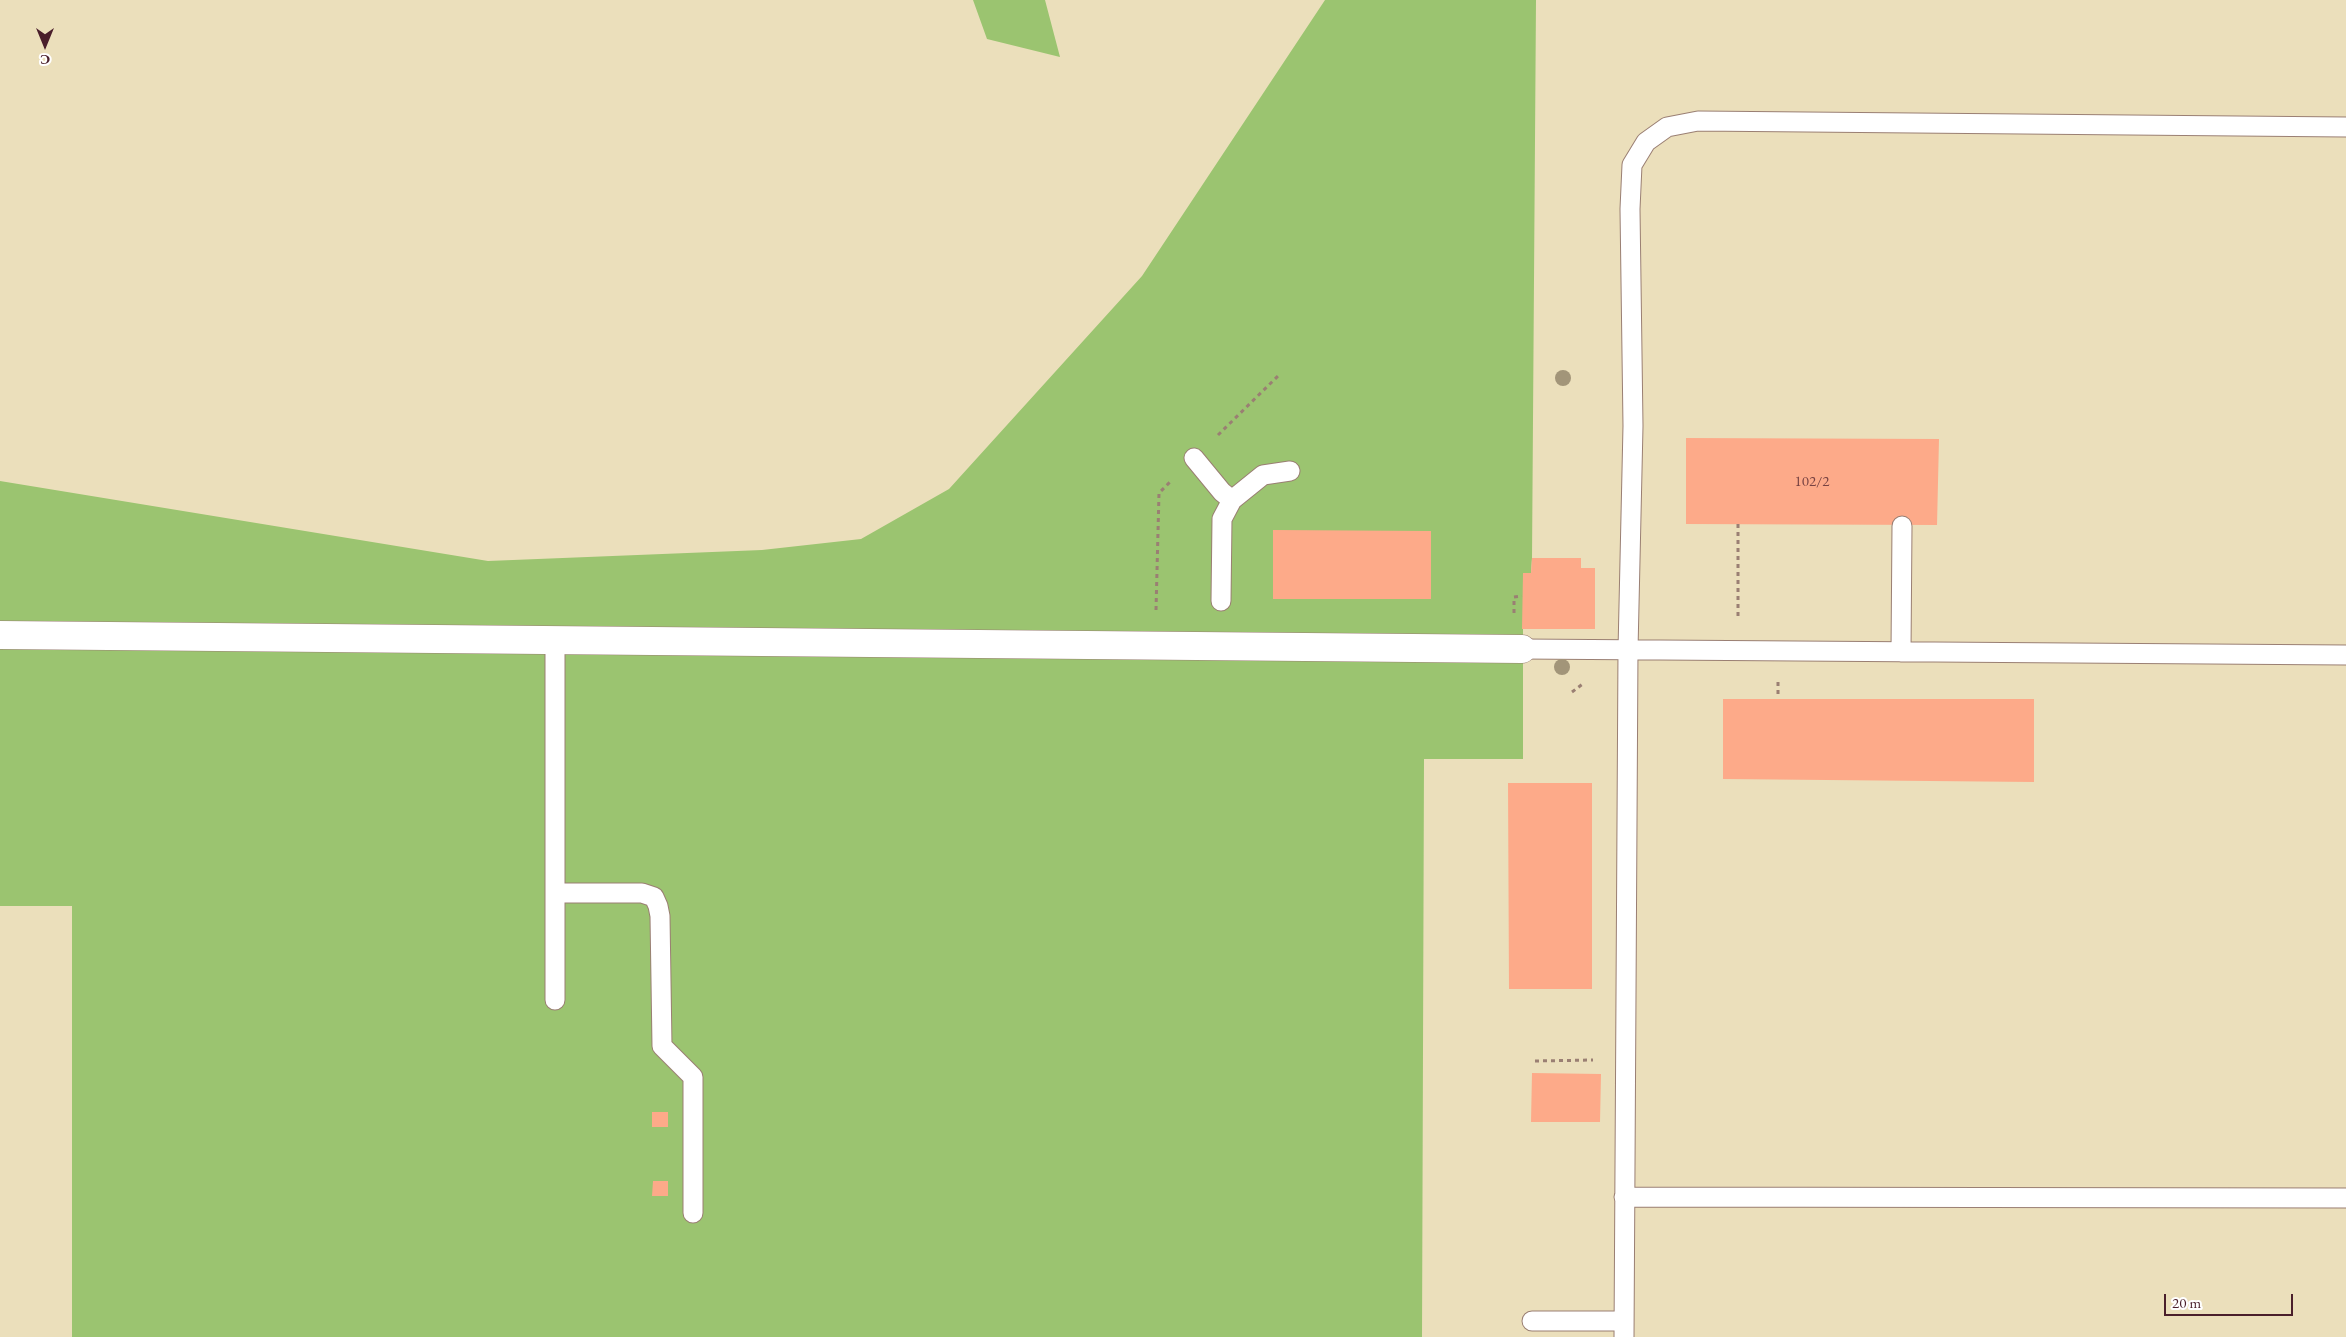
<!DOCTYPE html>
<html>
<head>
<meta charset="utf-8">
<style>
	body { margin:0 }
	#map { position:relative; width:2346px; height:1337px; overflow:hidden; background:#ebdfbb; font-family:"EB Garamond",serif }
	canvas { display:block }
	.north { position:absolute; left:20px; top:20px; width:50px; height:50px; -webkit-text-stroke:4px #fff; paint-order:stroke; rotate:180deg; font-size:14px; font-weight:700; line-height:20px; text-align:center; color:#4a1f2b }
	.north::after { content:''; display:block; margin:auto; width:18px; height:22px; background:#4a1f2b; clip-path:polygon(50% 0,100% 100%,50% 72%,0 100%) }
	.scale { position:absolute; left:2164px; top:1294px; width:129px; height:22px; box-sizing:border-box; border:2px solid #4a1f2b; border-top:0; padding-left:6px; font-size:15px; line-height:18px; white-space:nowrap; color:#4a1f2b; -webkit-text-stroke:4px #fff; paint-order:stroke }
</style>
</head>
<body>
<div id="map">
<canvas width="2346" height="1337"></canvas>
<div class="north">С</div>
<div class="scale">20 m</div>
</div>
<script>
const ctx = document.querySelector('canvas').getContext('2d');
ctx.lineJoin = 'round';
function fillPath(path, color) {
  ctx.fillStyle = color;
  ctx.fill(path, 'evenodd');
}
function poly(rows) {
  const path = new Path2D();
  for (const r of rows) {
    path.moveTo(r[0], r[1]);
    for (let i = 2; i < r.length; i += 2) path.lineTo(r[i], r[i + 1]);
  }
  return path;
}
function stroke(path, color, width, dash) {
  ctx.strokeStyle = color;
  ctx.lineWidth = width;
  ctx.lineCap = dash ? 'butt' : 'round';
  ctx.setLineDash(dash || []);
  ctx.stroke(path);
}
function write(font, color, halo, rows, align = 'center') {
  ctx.font = font + ' "EB Garamond",serif';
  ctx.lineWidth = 4.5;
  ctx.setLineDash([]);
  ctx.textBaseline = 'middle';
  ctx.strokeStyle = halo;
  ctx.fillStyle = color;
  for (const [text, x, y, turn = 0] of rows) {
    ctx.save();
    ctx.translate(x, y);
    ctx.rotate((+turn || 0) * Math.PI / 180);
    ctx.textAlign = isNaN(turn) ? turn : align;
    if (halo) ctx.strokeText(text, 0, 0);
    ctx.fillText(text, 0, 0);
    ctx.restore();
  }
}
fillPath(poly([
	[973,0,1045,0,1060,57,987,39],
	[1325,0,1536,0,1532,558,1531,573,1523,574,1523,759,1424,759,1422,1337,72,1337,72,906,0,906,0,481,488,561,762,550,861,539,949,489,1142,276]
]), '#9bc470');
fillPath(poly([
	[1686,438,1939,439,1937,525,1686,524],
	[1273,530,1431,531,1431,599,1273,599],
	[1532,558,1581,558,1581,568,1595,568,1595,629,1522,629,1523,573,1531,573],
	[1723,699,2034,699,2034,782,1723,779],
	[1508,783,1592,783,1592,989,1509,989],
	[1532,1073,1601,1074,1600,1122,1531,1122],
	[652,1112,668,1112,668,1127,652,1127],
	[653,1181,668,1181,668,1196,652,1196]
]), '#fdaa89');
const lane = poly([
	[1194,458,1222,492,1232,500],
	[1221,601,1222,519,1232,500,1263,475,1290,471],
	[555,639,555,1000],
	[1522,649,2346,655],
	[1901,652,1902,526],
	[555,893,642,893,654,897,658,906,660,916,662,1046,693,1077,693,1213],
	[1624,1197,2346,1198],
	[1532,1321,1624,1321],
	[1624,1337,1628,650,1633,426,1630,209,1632,165,1646,142,1667,127,1698,121,2346,127]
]);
const street = poly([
	[0,635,1522,649]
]);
stroke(lane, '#9a7f73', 21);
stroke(street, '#9a7f73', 29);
stroke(poly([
	[1218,435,1279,375],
	[1738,524,1738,618],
	[1156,610,1159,493,1170,482],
	[1514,613,1514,597,1522,596],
	[1778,682,1778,698],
	[1572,692,1584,683],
	[1535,1061,1593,1060]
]), '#9a7f73', 3, [4, 4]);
stroke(lane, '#fff', 19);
stroke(street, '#fff', 28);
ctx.fillStyle = '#a29579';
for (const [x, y] of [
	[1563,378],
	[1562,667]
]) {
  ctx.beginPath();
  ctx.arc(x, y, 8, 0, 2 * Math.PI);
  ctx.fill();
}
write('15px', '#774242', null, [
	["102/2",1812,482]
]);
</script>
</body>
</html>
